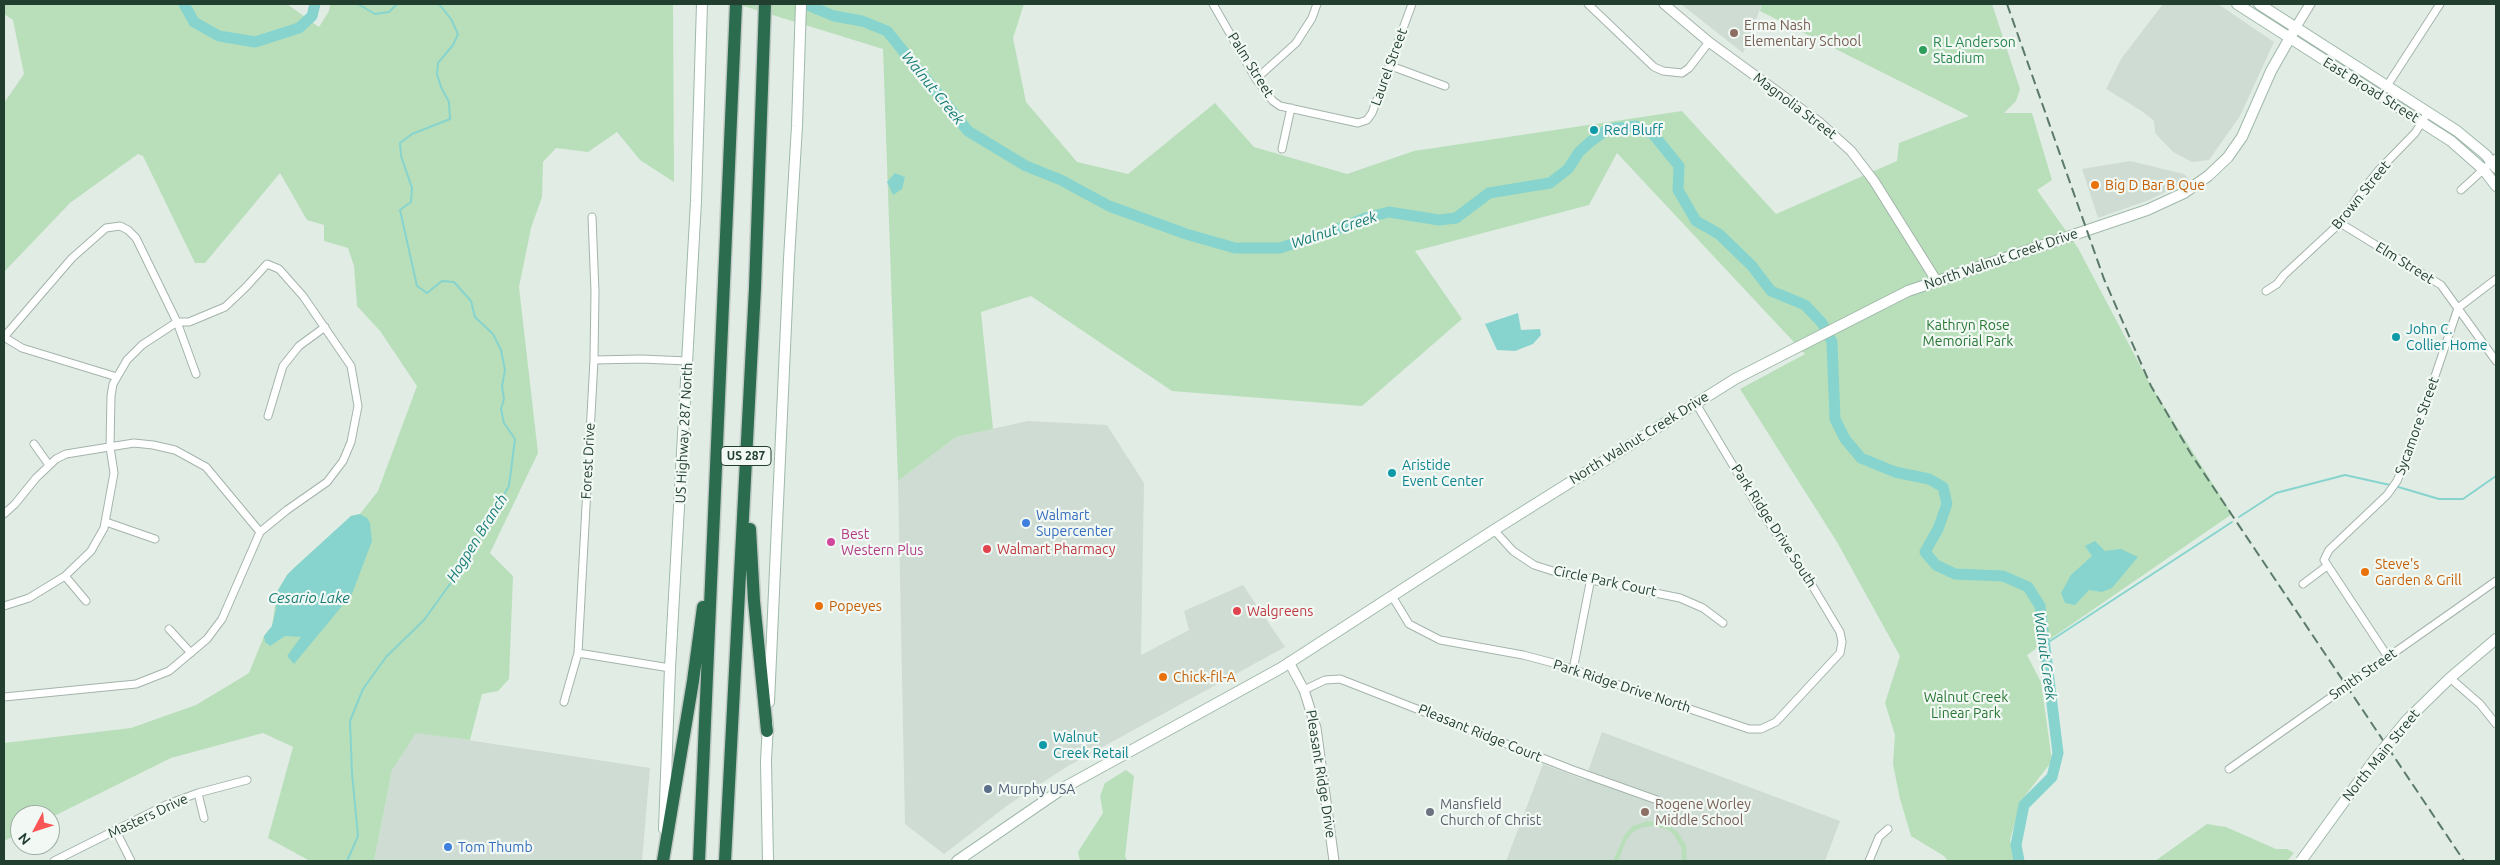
<!DOCTYPE html>
<html>
<head>
<meta charset="utf-8">
<style>
	body { margin:0 }
	#map { position:relative; width:2500px; height:865px; overflow:hidden; background:#e1ece5; font-family:Ubuntu,sans-serif }
	canvas { display:block }
	.frame { position:absolute; inset:0; border:5px solid #213e2f; pointer-events:none }
	.north { position:absolute; left:10px; top:805px; width:50px; height:50px; box-sizing:border-box; background:#f2f9f4; border:1px solid #9eaea5; border-radius:50%; rotate:230deg; font-size:14px; font-weight:700; line-height:20px; text-align:center; color:#213e2f }
	.north::after { content:''; display:block; margin:auto; width:18px; height:22px; background:#f85554; clip-path:polygon(50% 0,100% 100%,50% 72%,0 100%) }
</style>
</head>
<body>
<div id="map">
<canvas width="2500" height="865"></canvas>
<div class="frame"></div>
<div class="north">N</div>
</div>
<script>
const ctx = document.querySelector('canvas').getContext('2d');
ctx.lineJoin = 'round';
function fillPath(path, color) {
  ctx.fillStyle = color;
  ctx.fill(path, 'evenodd');
}
function poly(rows) {
  const path = new Path2D();
  for (const r of rows) {
    path.moveTo(r[0], r[1]);
    for (let i = 2; i < r.length; i += 2) path.lineTo(r[i], r[i + 1]);
  }
  return path;
}
function stroke(path, color, width, dash) {
  ctx.strokeStyle = color;
  ctx.lineWidth = width;
  ctx.lineCap = dash ? 'butt' : 'round';
  ctx.setLineDash(dash || []);
  ctx.stroke(path);
}
function write(font, color, halo, rows, align = 'center') {
  ctx.font = font + ' Ubuntu,sans-serif';
  ctx.lineWidth = 4.5;
  ctx.setLineDash([]);
  ctx.textBaseline = 'middle';
  ctx.strokeStyle = halo;
  ctx.fillStyle = color;
  for (const [text, x, y, turn = 0] of rows) {
    ctx.save();
    ctx.translate(x, y);
    ctx.rotate((+turn || 0) * Math.PI / 180);
    ctx.textAlign = isNaN(turn) ? turn : align;
    if (halo) ctx.strokeText(text, 0, 0);
    ctx.fillText(text, 0, 0);
    ctx.restore();
  }
}
fillPath(poly([
	[1681,4,1762,4,1743,53],
	[2163,4,2218,4,2274,42,2240,116,2209,160,2192,162,2173,152,2155,133,2154,121,2143,112,2106,89,2121,59],
	[2130,161,2184,174,2190,180,2149,200,2098,218,2082,169],
	[1028,421,1107,425,1144,483,1141,655,1189,630,1184,611,1243,585,1285,647,1068,766,1008,805,944,854,905,824,898,481,956,437],
	[416,732,650,768,642,861,374,861,392,770],
	[1602,732,1840,821,1825,861,1506,861,1543,764,1585,780]
]), '#cfdcd3');
fillPath(poly([
	[4,4,287,4,319,27,329,11,330,4,673,4,674,182,640,160,617,132,588,152,556,148,543,162,542,197,531,228,519,287,538,453,490,553,513,576,509,679,498,691,482,694,470,740,416,733,392,770,374,861,310,861,268,838,293,747,263,733,171,758,50,818,50,815,20,815,20,833,4,841,4,743,131,728,196,705,249,673,264,636,272,626,277,592,287,575,351,516,360,514,378,491,417,386,380,331,357,306,354,266,348,248,324,241,324,225,307,220,280,173,205,263,195,263,143,156,138,154,70,203,4,272,4,103,24,74,13,20,4,14],
	[737,4,1024,4,1013,38,1026,102,1077,162,1128,174,1215,103,1254,147,1347,174,1414,151,1682,111,1776,214,1897,161,1899,143,1969,116,1760,11,1762,4,1992,4,2020,89,2016,101,2004,113,2032,113,2052,180,2037,190,2078,248,2151,386,2232,514,2027,655,2041,682,2052,761,2021,801,2010,840,2015,861,1948,861,1944,856,1911,836,1900,799,1893,764,1895,735,1885,703,1900,656,1837,542,1740,389,1805,354,1617,153,1589,205,1415,251,1462,319,1362,406,1172,391,1031,296,981,312,993,429,956,437,898,481,883,49],
	[1126,770,1134,776,1125,857,1128,861,1080,861,1078,852,1103,813,1100,796,1105,783],
	[1648,821,1664,823,1678,832,1686,846,1687,861,1682,861,1681,847,1674,835,1667,829,1653,826,1640,828,1632,833,1626,841,1618,861,1613,861,1625,834,1633,826],
	[2207,824,2226,827,2276,849,2287,849,2294,853,2287,861,2155,861]
]), '#b9dfba');
fillPath(poly([
	[895,173,905,177,902,189,893,195,887,182],
	[1518,313,1521,330,1540,329,1541,335,1533,344,1515,351,1497,350,1485,324],
	[360,514,367,518,370,523,372,541,352,594,294,664,287,656,301,637,285,636,270,646,265,642,264,636,272,626,276,609,277,592,287,575,295,567,351,516],
	[2095,541,2105,551,2121,549,2138,557,2112,588,2102,592,2089,590,2075,605,2065,603,2061,593,2071,575,2092,556,2085,546]
]), '#87d4ce');
stroke(poly([
	[358,4,375,14,389,12,397,4],
	[2395,486,2439,499,2463,499,2496,476],
	[2239,517,2276,493,2345,475,2390,485],
	[2044,645,2232,522],
	[347,861,358,836,352,773,350,721,363,689,386,657,424,620,458,573,482,533,509,486,515,439,504,423,501,409,504,399,502,386,505,370,501,350,493,334,475,317,471,301,454,282,442,281,427,293,417,286,400,210,411,202,412,188,401,156,400,143,412,134,450,119,449,102,441,87,437,74,438,63,453,45,458,34,451,19,439,4]
]), '#87d4ce', 2);
stroke(poly([
	[184,4,194,22,219,36,255,42,299,28,312,16,315,4],
	[805,4,834,16,862,21,887,31,968,131,1026,166,1061,180,1109,206,1186,234,1235,248,1280,248,1333,231,1365,218,1389,212,1439,220,1456,218,1489,193,1550,183,1568,169,1579,152,1590,142,1608,129,1636,126,1653,134,1679,166,1678,190,1696,221,1719,234,1752,266,1771,291,1805,305,1822,323,1832,342,1835,419,1845,439,1861,458,1895,472,1929,479,1943,487,1947,504,1938,529,1925,552,1936,565,1955,574,2003,576,2028,587,2040,606,2058,753,2052,777,2024,805,2016,845,2019,861]
]), '#87d4ce', 11);
const minor = poly([
	[1213,4,1256,79,1273,101,1280,106,1358,123,1367,120,1372,113,1412,4],
	[1588,4,1654,67,1663,71,1682,73,1689,68,1709,42],
	[1391,66,1445,86],
	[1256,79,1296,43,1312,18,1317,4],
	[2385,89,2440,4],
	[1282,149,1291,108],
	[2461,190,2496,158],
	[2340,223,2441,285,2496,361],
	[2266,291,2277,284,2284,275,2340,223,2359,195,2378,171,2415,133,2428,112],
	[4,337,72,258,106,228,120,226,128,230,136,238,177,322,196,374],
	[4,337,22,348,117,377],
	[594,360,641,359,688,361],
	[268,416,283,366,299,346,325,327],
	[34,444,49,465],
	[4,514,15,504,36,478,56,459,66,454,134,443,153,445,175,450,206,467,260,532],
	[106,522,155,539],
	[1494,530,1513,551,1534,565,1562,574,1680,598,1703,608,1723,623],
	[65,576,86,601],
	[2303,584,2327,566],
	[1392,596,1409,624,1440,640,1523,655,1557,664,1749,729,1761,729,1776,722,1840,653,1842,642,1840,632,1810,582,1758,507,1695,402],
	[4,606,29,598,65,576,91,551,104,528,114,473,110,447,111,396,113,384,127,360,142,345,177,322,189,322,225,307,246,287,267,264,279,269,303,296,351,366,358,406,351,442,343,461,327,482,287,510,260,532,222,619,207,639,169,671,136,684,4,697],
	[169,629,191,653],
	[578,653,670,668],
	[2388,657,2324,560,2329,550,2387,495,2397,481,2409,453,2458,308,2496,279],
	[1573,670,1591,578],
	[2450,678,2480,704,2496,724],
	[1304,690,1325,680,1340,679,1573,770,1657,800],
	[564,702,578,653,594,360,595,292,592,217],
	[2229,769,2496,581],
	[198,793,204,818],
	[116,831,131,861],
	[54,861,168,804,198,793,247,780],
	[1869,861,1879,837,1888,829]
]);
const tertiary = poly([
	[1664,4,1709,42,1820,123,1851,151,1874,181,1936,280],
	[2296,27,2310,4],
	[1289,662,1304,690,1316,728,1334,861]
]);
const secondary = poly([
	[2237,4,2451,141,2484,170,2496,186],
	[2259,4,2457,131,2486,155,2496,168],
	[769,702,789,259,797,126,801,4],
	[2407,720,2450,678,2496,639],
	[768,724,766,761,768,861],
	[664,829,670,668,696,201,702,4],
	[957,861,1065,787,1281,668,1494,530,1735,379,1908,291,2147,210,2184,193,2208,176,2228,157,2242,137,2271,71,2296,27]
]);
const motorway = poly([
	[750,529,754,601,767,731],
	[663,861,693,681,703,607],
	[699,861,736,4],
	[725,861,755,288,765,4]
]);
stroke(minor, '#a4b4ab', 9);
stroke(tertiary, '#a4b4ab', 11);
stroke(secondary, '#9fb9aa', 12);
stroke(motorway, '#c1c9c5', 15);
stroke(minor, '#fff', 7);
stroke(tertiary, '#fff', 9);
stroke(secondary, '#fff', 10);
stroke(motorway, '#2b6c4f', 12);
stroke(poly([
	[2007,4,2104,279,2151,386,2191,454,2464,861]
]), '#5b7a6a', 2, [10, 5]);
const secondaryBridge = poly([
	[2301,861,2375,759,2407,720]
]);
stroke(secondaryBridge, '#9fb9aa', 12, []);
stroke(secondaryBridge, '#fff', 10);
for (const [x, y, r, color] of [
	[1734,33,5,"#8d6e63"],
	[1923,50,5,"#2e9e5b"],
	[1594,130,5,"#0f9aa8"],
	[2095,185,5,"#e8710a"],
	[2396,337,5,"#0f9aa8"],
	[1392,473,5,"#0f9aa8"],
	[1026,523,5,"#3f7fe0"],
	[831,542,5,"#d1479c"],
	[987,549,5,"#e0444e"],
	[2365,572,5,"#e8710a"],
	[819,606,5,"#e8710a"],
	[1237,611,5,"#e0444e"],
	[1163,677,5,"#e8710a"],
	[1043,745,5,"#0f9aa8"],
	[988,789,5,"#5c6f8a"],
	[1430,812,5,"#6b7280"],
	[1645,812,5,"#8d6e63"],
	[448,847,5,"#3f7fe0"]
]) {
  const dot = new Path2D();
  dot.arc(x, y, r, 0, 2 * Math.PI);
  ctx.fillStyle = color;
  ctx.fill(dot);
  stroke(dot, '#f2f9f4', 2);
}
for (const [x, y, w] of [
	[746,456,50]
]) {
  const box = new Path2D();
  box.roundRect(x - w / 2, y - 9.5, w, 19, 4);
  ctx.fillStyle = '#f2f9f4';
  ctx.fill(box);
  stroke(box, '#213e2f', 1);
}
write('bold 12px', '#213e2f', null, [
	["US 287",746,456]
]);
write('14px', '#785e54', '#f2f9f4', [
	["Erma Nash",1744,25],
	["Elementary School",1744,41],
	["Rogene Worley",1655,804],
	["Middle School",1655,820]
], 'left');
write('14px', '#27864d', '#f2f9f4', [
	["R L Anderson",1933,42],
	["Stadium",1933,58]
], 'left');
write('14px', '#213e2f', '#f2f9f4', [
	["Palm Street",1251,65,58],
	["Laurel Street",1389,67,-70],
	["East Broad Street",2371,90,32],
	["Magnolia Street",1795,106,37],
	["Brown Street",2361,195,-51],
	["North Walnut Creek Drive",2001,259,-19],
	["Elm Street",2405,263,32],
	["Sycamore Street",2417,426,-70],
	["US Highway 287 North",684,433,-87],
	["North Walnut Creek Drive",1639,438,-32],
	["Forest Drive",588,461,-87],
	["Park Ridge Drive South",1774,526,57],
	["Circle Park Court",1605,581,12],
	["Smith Street",2363,674,-35],
	["Park Ridge Drive North",1622,686,18],
	["Pleasant Ridge Court",1480,733,22],
	["North Main Street",2381,755,-51],
	["Pleasant Ridge Drive",1321,774,81],
	["Masters Drive",148,816,-25]
]);
write('14px', '#0d838f', '#f2f9f4', [
	["Red Bluff",1604,130],
	["John C.",2406,329],
	["Collier Home",2406,345],
	["Aristide",1402,465],
	["Event Center",1402,481],
	["Walnut",1053,737],
	["Creek Retail",1053,753]
], 'left');
write('14px', '#c56008', '#f2f9f4', [
	["Big D Bar B Que",2105,185],
	["Steve's",2375,564],
	["Garden & Grill",2375,580],
	["Popeyes",829,606],
	["Chick-fil-A",1173,677]
], 'left');
write('14px', '#297735', '#f2f9f4', [
	["Kathryn Rose",1968,325],
	["Memorial Park",1968,341],
	["Walnut Creek",1966,697],
	["Linear Park",1966,713]
]);
write('14px', '#366cbe', '#f2f9f4', [
	["Walmart",1036,515],
	["Supercenter",1036,531],
	["Tom Thumb",458,847]
], 'left');
write('14px', '#b23c85', '#f2f9f4', [
	["Best",841,534],
	["Western Plus",841,550]
], 'left');
write('14px', '#be3a42', '#f2f9f4', [
	["Walmart Pharmacy",997,549],
	["Walgreens",1247,611]
], 'left');
write('14px', '#4e5e75', '#f2f9f4', [
	["Murphy USA",998,789]
], 'left');
write('14px', '#5b616d', '#f2f9f4', [
	["Mansfield",1440,804],
	["Church of Christ",1440,820]
], 'left');
write('italic 15px', '#187d76', '#f2f9f4', [
	["Walnut Creek",933,88,51],
	["Walnut Creek",1334,230,-18],
	["Hogpen Branch",477,538,-58],
	["Cesario Lake",309,598],
	["Walnut Creek",2045,656,82]
]);
</script>
</body>
</html>
